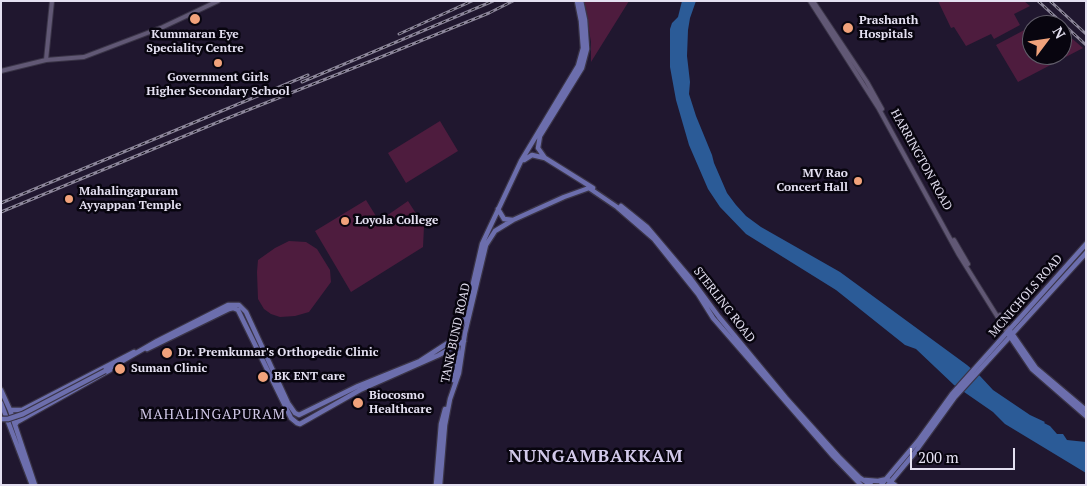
<!DOCTYPE html>
<html>
<head>
<meta charset="utf-8">
<style>
	body { margin:0 }
	#map { position:relative; width:1087px; height:486px; overflow:hidden; background:#20172f; font-family:"PT Serif",serif }
	canvas { display:block }
	.frame { position:absolute; inset:0; border:2px solid #e4e0f1; pointer-events:none }
	.north { position:absolute; left:1022px; top:15px; width:50px; height:50px; box-sizing:border-box; background:#08050f; border:1px solid #605d69; border-radius:50%; rotate:59deg; font-size:14px; font-weight:700; line-height:20px; text-align:center; color:#e4e0f1 }
	.north::after { content:''; display:block; margin:auto; width:18px; height:22px; background:#f1a27b; clip-path:polygon(50% 0,100% 100%,50% 72%,0 100%) }
	.scale { position:absolute; left:910px; top:448px; width:105px; height:22px; box-sizing:border-box; border:2px solid #e4e0f1; border-top:0; padding-left:6px; font-size:15px; line-height:18px; white-space:nowrap; color:#e4e0f1; -webkit-text-stroke:4px #08050f; paint-order:stroke }
</style>
</head>
<body>
<div id="map">
<canvas width="1087" height="486"></canvas>
<div class="frame"></div>
<div class="north">N</div>
<div class="scale">200 m</div>
</div>
<script>
const ctx = document.querySelector('canvas').getContext('2d');
ctx.lineJoin = 'round';
function fillPath(path, color) {
  ctx.fillStyle = color;
  ctx.fill(path, 'evenodd');
}
function poly(rows) {
  const path = new Path2D();
  for (const r of rows) {
    path.moveTo(r[0], r[1]);
    for (let i = 2; i < r.length; i += 2) path.lineTo(r[i], r[i + 1]);
  }
  return path;
}
function stroke(path, color, width, dash) {
  ctx.strokeStyle = color;
  ctx.lineWidth = width;
  ctx.lineCap = dash ? 'butt' : 'round';
  ctx.setLineDash(dash || []);
  ctx.stroke(path);
}
function write(font, color, halo, rows, align = 'center') {
  ctx.font = font + ' "PT Serif",serif';
  ctx.lineWidth = 5;
  ctx.setLineDash([]);
  ctx.textBaseline = 'middle';
  ctx.strokeStyle = halo;
  ctx.fillStyle = color;
  for (const [text, x, y, turn = 0] of rows) {
    ctx.save();
    ctx.translate(x, y);
    ctx.rotate((+turn || 0) * Math.PI / 180);
    ctx.textAlign = isNaN(turn) ? turn : align;
    if (halo) ctx.strokeText(text, 0, 0);
    ctx.fillText(text, 0, 0);
    ctx.restore();
  }
}
fillPath(poly([
	[584,1,629,1,591,62,591,42],
	[938,1,1024,1,1030,6,1014,14,1020,25,994,39,991,34,966,46,954,27,951,28],
	[1032,26,1032,55,1062,55,1062,30,1083,48,1018,82,996,45],
	[440,121,458,151,406,183,388,153],
	[366,200,379,221,408,201,424,226,423,247,351,292,315,231],
	[289,241,306,242,317,249,330,270,331,282,309,312,295,316,280,317,271,314,264,309,258,299,257,272,258,260,275,248]
]), '#4e1c3e');
fillPath(poly([
	[682,1,696,1,690,18,688,30,687,56,690,82,689,94,696,116,712,155,714,163,727,193,736,205,746,216,761,227,840,272,967,365,980,376,993,390,1030,415,1045,422,1044,423,1050,426,1057,434,1063,434,1067,440,1086,442,1086,473,1005,424,993,412,954,385,916,349,905,345,836,290,746,234,720,207,708,189,689,145,676,100,670,67,670,29,672,23,678,17]
]), '#2b5b97');
const minor = poly([
	[810,1,879,109,959,255,1007,332],
	[813,1,867,82,882,109],
	[46,60,52,1],
	[1,71,46,60,84,57,163,27,218,1],
	[954,240,968,264],
	[1000,315,1009,329]
]);
const major = poly([
	[545,158,538,148,540,136,582,68,587,49,585,20,581,1],
	[524,160,532,155,545,158,593,188],
	[621,206,647,227,691,279,719,317,786,398,839,457,860,478,871,485],
	[498,209,504,219,513,220],
	[1011,332,1036,368,1086,410],
	[1009,335,1032,369,1086,416],
	[147,349,229,309,233,308,238,310,291,418,297,423,300,424,360,390,439,355,464,341],
	[105,371,157,341,228,305,239,305,246,312,288,403,295,413,299,415,358,386,420,361,457,337],
	[453,380,458,357,457,337,466,314,482,244,521,161,578,66,583,48,581,21,577,1],
	[1,390,10,410,35,485],
	[1,403,32,485],
	[10,410,22,410,134,352],
	[15,425,17,422,110,370],
	[865,480,878,481,887,479,895,485],
	[436,485,441,424,445,409],
	[440,485,445,425,450,399,459,373,465,333,486,245,495,231,513,220,564,197,589,188,617,207,654,239,698,294,713,318,833,456,861,485],
	[881,485,918,441,952,394,1086,244],
	[888,485,913,455,955,397,1086,253]
]);
stroke(minor, '#3a3447', 6);
stroke(major, '#3a3447', 7);
stroke(minor, '#615875', 4);
stroke(major, '#6c6ead', 4.5);
const rail = poly([
	[1038,1,1086,45],
	[1050,1,1086,34],
	[399,34,472,1],
	[302,82,493,1],
	[1,203,308,75],
	[1,212,233,116,376,59,489,13,513,1]
]);
stroke(rail, '#8c869a', 3);
stroke(rail, '#08050f', 1, [4]);
const majorBridge = poly([
	[1,419,8,419,23,414,105,371]
]);
stroke(majorBridge, '#3a3447', 7, []);
stroke(majorBridge, '#6c6ead', 4.5);
for (const [x, y, r, color] of [
	[195,19,6,"#f1a27b"],
	[848,28,6,"#f1a27b"],
	[218,63,5,"#f1a27b"],
	[858,181,5,"#f1a27b"],
	[69,199,5,"#f1a27b"],
	[345,221,5,"#f1a27b"],
	[167,353,6,"#f1a27b"],
	[120,369,6,"#f1a27b"],
	[263,377,6,"#f1a27b"],
	[358,403,6,"#f1a27b"]
]) {
  const dot = new Path2D();
  dot.arc(x, y, r, 0, 2 * Math.PI);
  ctx.fillStyle = color;
  ctx.fill(dot);
  stroke(dot, '#08050f', 2);
}
write('bold 12px', '#e4e0f1', '#08050f', [
	["Prashanth",859,21],
	["Hospitals",859,35],
	["Kummaran Eye",195,35,"center"],
	["Speciality Centre",195,49,"center"],
	["Government Girls",218,78,"center"],
	["Higher Secondary School",218,92,"center"],
	["MV Rao",848,174,"right"],
	["Concert Hall",848,188,"right"],
	["Mahalingapuram",79,192],
	["Ayyappan Temple",79,206],
	["Loyola College",355,221],
	["Dr. Premkumar's Orthopedic Clinic",178,353],
	["Suman Clinic",131,369],
	["BK ENT care",274,377],
	["Biocosmo",369,396],
	["Healthcare",369,410]
], 'left');
write('12px', '#e4e0f1', '#08050f', [
	["HARRINGTON ROAD",921,160,61],
	["MCNICHOLS ROAD",1026,296,-49],
	["STERLING ROAD",724,305,52],
	["TANK BUND ROAD",456,333,-78]
]);
ctx.letterSpacing = '1px';
write('14px', '#d2c9ea', '#08050f', [
	["MAHALINGAPURAM",213,415]
]);
ctx.letterSpacing = '0px';
ctx.letterSpacing = '1px';
write('bold 18px', '#d2c9ea', '#08050f', [
	["NUNGAMBAKKAM",596,457]
]);
ctx.letterSpacing = '0px';
</script>
</body>
</html>
